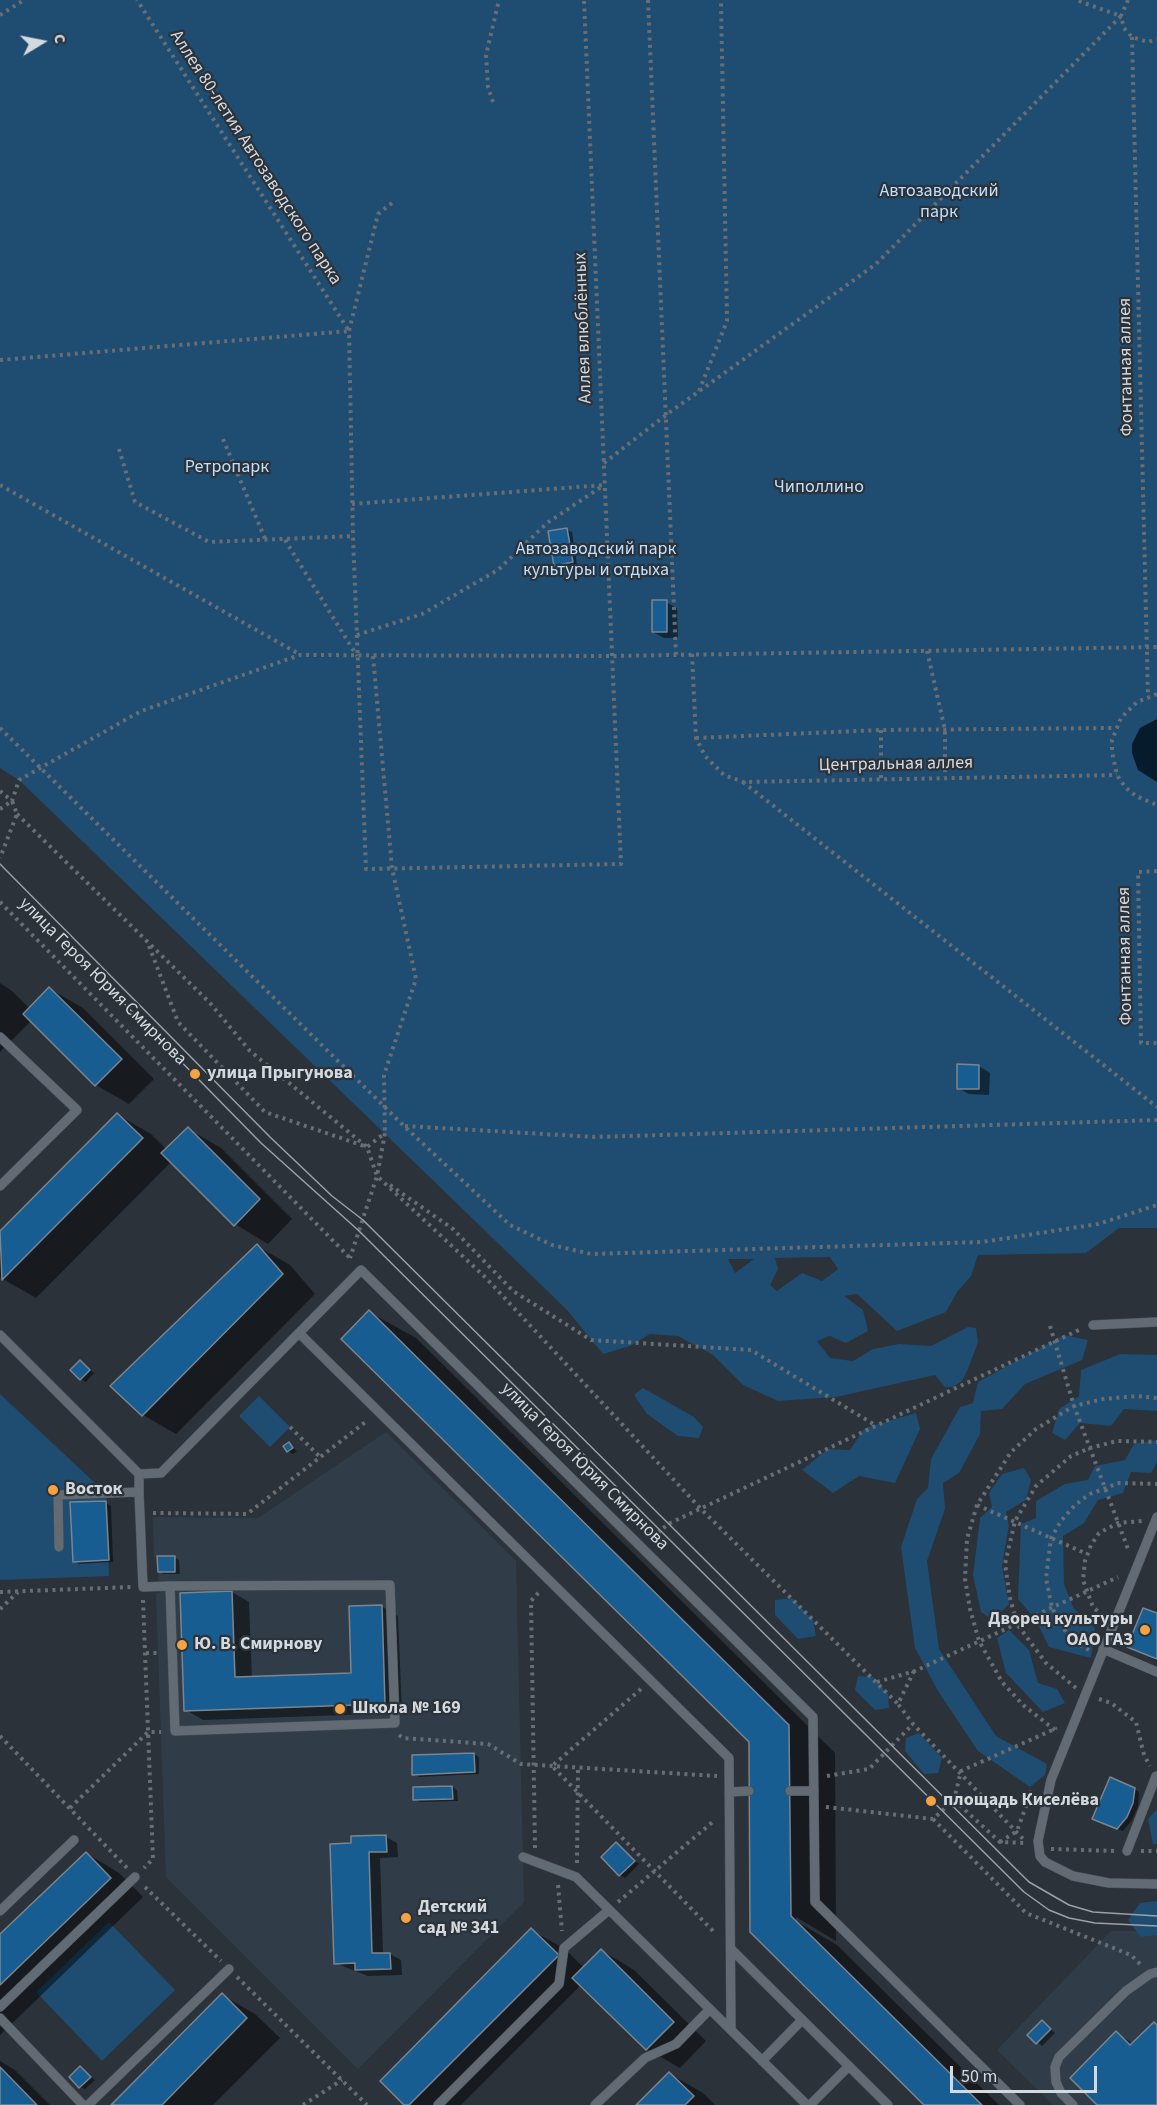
<!DOCTYPE html>
<html>
<head>
<meta charset="utf-8">
<style>
	body { margin:0 }
	#map { position:relative; width:1157px; height:2105px; overflow:hidden; background:#2b3239; font-family:"Source Sans 3",sans-serif }
	canvas { display:block }
	.north { position:absolute; left:12px; top:12px; width:60px; height:60px; -webkit-text-stroke:4px #2b3239; paint-order:stroke; rotate:80deg; font-size:16px; font-weight:700; line-height:24px; text-align:center; color:#d4d9de }
	.north::after { content:''; display:block; margin:auto; width:21px; height:27px; background:#d4d9de; clip-path:polygon(50% 0,100% 100%,50% 72%,0 100%) }
	.scale { position:absolute; left:950px; top:2066px; width:147px; height:27px; box-sizing:border-box; border:3px solid #d4d9de; border-top:0; padding-left:8px; font-size:18px; line-height:21px; white-space:nowrap; color:#d4d9de; -webkit-text-stroke:4px #2b3239; paint-order:stroke }
</style>
</head>
<body>
<div id="map">
<canvas width="1157" height="2105"></canvas>
<div class="north">С</div>
<div class="scale">50 m</div>
</div>
<script>
const ctx = document.querySelector('canvas').getContext('2d');
ctx.lineJoin = 'round';
function fillPath(path, color) {
  ctx.fillStyle = color;
  ctx.fill(path, 'evenodd');
}
function poly(rows) {
  const path = new Path2D();
  for (const r of rows) {
    path.moveTo(r[0], r[1]);
    for (let i = 2; i < r.length; i += 2) path.lineTo(r[i], r[i + 1]);
  }
  return path;
}
function stroke(path, color, width, dash) {
  ctx.strokeStyle = color;
  ctx.lineWidth = width;
  ctx.lineCap = dash ? 'butt' : 'round';
  ctx.setLineDash(dash || []);
  ctx.stroke(path);
}
function write(font, color, halo, rows, align = 'center') {
  ctx.font = font + ' "Source Sans 3",sans-serif';
  ctx.lineWidth = 4.5;
  ctx.setLineDash([]);
  ctx.textBaseline = 'middle';
  ctx.strokeStyle = halo;
  ctx.fillStyle = color;
  for (const [text, x, y, turn = 0] of rows) {
    ctx.save();
    ctx.translate(x, y);
    ctx.rotate((+turn || 0) * Math.PI / 180);
    ctx.textAlign = isNaN(turn) ? turn : align;
    if (halo) ctx.strokeText(text, 0, 0);
    ctx.fillText(text, 0, 0);
    ctx.restore();
  }
}
fillPath(poly([
	[386,1432,516,1561,524,1902,358,2069,166,1877,156,1593,159,1593,158,1572,157,1557,154,1557,153,1517,258,1518],
	[1111,1931,1157,1931,1157,2105,1053,2105,997,2050]
]), '#303d48');
fillPath(poly([
	[0,0,1157,0,1157,1228,1119,1228,1086,1253,978,1255,971,1276,957,1292,946,1312,897,1331,857,1294,844,1296,863,1310,868,1331,846,1343,830,1336,817,1341,830,1358,853,1361,873,1349,899,1344,931,1346,968,1327,976,1328,978,1342,968,1369,962,1381,953,1387,945,1387,935,1375,836,1397,778,1401,743,1385,713,1355,678,1336,650,1334,630,1346,603,1354,567,1310,19,780,0,768],
	[830,1257,838,1269,822,1281,802,1273,777,1291,770,1285,778,1269,775,1258],
	[728,1259,754,1259,735,1273],
	[1064,1335,1088,1340,1082,1360,1025,1384,1002,1409,981,1411,980,1434,959,1473,943,1483,945,1509,927,1561,939,1649,996,1736,1047,1764,1045,1775,1030,1787,978,1751,938,1691,915,1648,901,1547,917,1499,928,1488,931,1459,960,1407,973,1403,978,1382],
	[1120,1354,1157,1355,1157,1411,1124,1409,1111,1426,1080,1423,1065,1440,1052,1433,1059,1409,1079,1396,1081,1370],
	[643,1388,694,1417,703,1427,699,1438,678,1436,647,1414,634,1395],
	[0,1394,95,1483,106,1487,109,1576,0,1580],
	[259,1396,290,1427,270,1447,239,1416],
	[916,1413,920,1429,895,1483,859,1476,833,1493,802,1470,828,1449,850,1450,865,1428],
	[1157,1440,1157,1462,1151,1473,1131,1472,1123,1493,1098,1500,1084,1523,1063,1536,1064,1584,1074,1609,1095,1628,1091,1658,1049,1647,1036,1620,1018,1599,1021,1524,1036,1518,1036,1501,1065,1484,1088,1480,1095,1466,1125,1460,1134,1444],
	[1024,1468,1031,1480,1026,1500,1006,1512,1009,1525,1002,1566,1009,1604,993,1620,981,1612,973,1575,980,1518,992,1507,989,1493,1002,1474],
	[792,1598,813,1620,816,1636,798,1639,775,1615,775,1600],
	[1009,1630,1029,1650,1038,1683,1057,1689,1065,1703,1043,1712,1006,1673,997,1638],
	[858,1676,873,1677,888,1694,889,1708,875,1710,855,1690],
	[919,1733,942,1758,938,1773,924,1774,905,1751,906,1738],
	[1157,1809,1157,1844,1153,1844,1148,1819],
	[1157,1901,1157,1935,1141,1937,1128,1920,1140,1903],
	[109,1922,175,1990,102,2061,36,1992]
]), '#1f4c71');
fillPath(poly([
	[1157,719,1157,782,1138,770,1132,753,1132,744,1140,728]
]), '#061b2c');
fillPath(poly([
	[567,530,572,532,577,565,560,568,555,565],
	[666,602,677,608,678,638,664,638,653,632],
	[0,983,12,991,30,1009,50,989,83,1008,154,1079,129,1104,96,1085,32,1020,0,1052],
	[979,1066,990,1073,989,1095,969,1094,958,1088],
	[118,1115,151,1134,167,1150,188,1129,221,1148,292,1219,268,1244,235,1224,172,1161,36,1298,3,1279,0,1277,0,1233],
	[257,1246,290,1265,315,1294,176,1434,143,1415],
	[369,1312,416,1338,835,1753,836,1941,796,1917,796,1921,837,1945,999,2105,926,2105,751,1932,750,1741],
	[80,1362,94,1373,86,1382,81,1379],
	[289,1444,297,1451,293,1454,288,1451],
	[106,1503,111,1506,113,1562,79,1564,74,1561],
	[174,1557,179,1560,180,1574,164,1574,159,1571],
	[232,1592,249,1602,252,1678,353,1674,381,1606,398,1616,402,1713,203,1720,186,1710],
	[1157,1615,1157,1661,1129,1646],
	[474,1754,479,1757,479,1774,419,1777,414,1774],
	[452,1787,457,1790,458,1801,420,1802,415,1799,414,1789],
	[1134,1789,1139,1792,1138,1806,1132,1820,1123,1831,1099,1821],
	[386,1837,397,1843,398,1857,380,1858,383,1954,390,1954,401,1960,402,1975,368,1976,335,1963,352,1845],
	[616,1844,639,1864,625,1878,620,1875],
	[86,1853,119,1873,143,1897,0,2035,0,1936],
	[531,1930,565,1949,584,1968,601,1950,634,1970,706,2041,680,2068,647,2049,582,1984,461,2105,406,2105],
	[222,1995,255,2014,280,2038,213,2105,113,2105],
	[1043,2022,1055,2033,1042,2046,1029,2035],
	[1157,2026,1157,2105,1099,2105,1116,2033,1134,2044],
	[0,2061,15,2070,50,2105,0,2105],
	[80,2068,95,2080,85,2089,80,2087],
	[670,2074,703,2093,715,2105,639,2105]
]), '#0007');
const building = poly([
	[567,528,573,562,554,566,548,531,567,528],
	[652,600,667,600,667,632,652,632,652,600],
	[49,987,122,1059,95,1086,23,1014,49,987],
	[957,1064,979,1065,979,1089,957,1089,957,1064],
	[117,1113,143,1138,2,1280,0,1231,117,1113],
	[188,1127,260,1199,234,1226,161,1153,188,1127],
	[257,1244,283,1274,142,1416,110,1386,257,1244],
	[369,1310,789,1725,791,1916,982,2105,924,2105,750,1932,749,1742,341,1339,369,1310],
	[80,1360,90,1370,80,1380,70,1370,80,1360],
	[289,1442,293,1448,287,1452,283,1446,289,1442],
	[106,1501,109,1560,73,1562,70,1502,106,1501],
	[157,1556,175,1556,175,1572,158,1572,157,1556],
	[232,1591,235,1677,351,1673,349,1606,382,1605,385,1704,184,1711,180,1593,232,1591],
	[1143,1608,1157,1613,1157,1659,1127,1647,1143,1608],
	[474,1753,475,1772,412,1775,412,1755,474,1753],
	[1110,1777,1135,1788,1133,1803,1127,1817,1117,1829,1092,1819,1110,1777],
	[452,1786,453,1799,413,1800,413,1787,452,1786],
	[386,1835,387,1852,369,1852,372,1953,390,1953,391,1969,355,1970,355,1963,334,1964,330,1844,351,1843,351,1836,386,1835],
	[616,1842,635,1861,619,1876,601,1857,616,1842],
	[86,1852,111,1878,0,1985,0,1934,86,1852],
	[531,1928,559,1955,409,2105,404,2105,380,2081,531,1928],
	[601,1949,674,2022,646,2050,572,1978,601,1949],
	[222,1993,247,2018,162,2105,111,2105,222,1993],
	[1042,2020,1051,2029,1036,2044,1027,2035,1042,2020],
	[1154,2022,1157,2025,1157,2105,1097,2105,1070,2078,1116,2031,1130,2045,1154,2022],
	[80,2066,91,2077,79,2088,69,2077,80,2066],
	[0,2067,37,2105,0,2105,0,2067],
	[669,2072,694,2096,685,2105,636,2105,669,2072]
]);
fillPath(building, '#175d92');
stroke(building, '#7c858d', 1.5);
const service = poly([
	[0,1037,77,1110,0,1186],
	[1093,1325,1157,1322],
	[299,1333,729,1758,731,2030],
	[0,1335,139,1474,161,1473,361,1270,813,1717,815,1902,1020,2105],
	[139,1492,143,1587,170,1586,390,1585,395,1723,175,1731,170,1586],
	[1157,1517,1051,1780,1038,1841,1040,1856,1045,1862,1073,1876,1109,1883,1157,1884],
	[59,1547,58,1495,139,1492,139,1474],
	[1103,1649,1157,1672],
	[790,1791,814,1791],
	[729,1792,749,1791],
	[1127,1851,1156,1776],
	[523,1857,576,1877,807,2105],
	[0,1911,74,1840],
	[731,1949,888,2105],
	[0,2007,135,1877],
	[0,2018,83,2105],
	[762,2061,802,2020],
	[88,2105,229,1969],
	[438,2105,559,1984,564,1948,609,1910],
	[595,2105,645,2058,676,2044,710,2009],
	[810,2105,849,2066],
	[1073,2105,1061,2093,1056,2082,1055,2067,1059,2057,1126,1991,1150,1974,1157,1972]
]);
stroke(service, '#494f55', 10);
stroke(poly([
	[648,0,676,655],
	[1128,0,1121,16,1124,28,1132,37,1148,42,1157,39],
	[0,15,24,0],
	[1132,37,1148,696],
	[493,102,488,87,486,55,499,0],
	[392,203,378,214,349,331,353,536,366,869,621,864,584,0],
	[0,360,349,331,137,0],
	[699,391,727,321,721,0],
	[223,439,266,541],
	[119,449,135,502,209,542,353,536],
	[604,463,666,415,876,264,1121,16,1076,0],
	[0,485,299,654],
	[352,504,604,485],
	[285,540,357,656],
	[357,635,422,614,498,570,547,523,604,485],
	[927,651,945,730,945,777],
	[692,654,696,738,705,756,724,775,743,782,1117,775],
	[373,656,392,868,416,979,384,1075,385,1133],
	[1157,694,1137,702,1121,718,1112,740,1112,752,1117,775,1125,787,1136,796,1157,805],
	[0,728,404,1126,510,1225,552,1245,591,1254,982,1242,1098,1224,1157,1205],
	[881,730,881,779],
	[696,738,881,730,1115,728],
	[743,782,1157,1107],
	[0,791,12,801,19,780,141,711,300,655,611,656,1157,647],
	[0,809,12,801,17,814,0,858],
	[17,814,210,1003,250,1051,367,1147,377,1176,486,1278,701,1509,898,1704],
	[1157,871,1138,872,1141,1043,1157,1043],
	[0,902,352,1260],
	[149,946,178,1022,265,1112,367,1147,385,1133,377,1176,350,1258],
	[405,1126,595,1137,1157,1120],
	[390,1185,453,1229,513,1291,591,1340,751,1350,875,1425],
	[1050,1326,1074,1406,1128,1549],
	[290,1427,320,1457],
	[977,1505,1087,1554],
	[153,1513,247,1514,368,1420],
	[652,1538,668,1524,1081,1329],
	[0,1592,131,1587],
	[143,1600,153,1859,144,1868],
	[0,1609,18,1592],
	[1103,1616,1093,1607,1083,1580,1085,1561,1091,1545,1099,1533,1118,1523,1142,1521],
	[1089,1650,1076,1643,1067,1634,1052,1608,1046,1578,1051,1538,1061,1521,1075,1505,1090,1494,1119,1483,1157,1484],
	[146,1653,160,1653],
	[914,1671,898,1704,913,1724,1025,1841],
	[877,1682,915,1671,1118,1577],
	[1076,1688,1046,1663,1017,1624,1010,1598,1005,1564,1015,1521,1036,1486,1071,1456,1090,1448,1117,1441,1157,1442],
	[641,1689,552,1766,716,1934],
	[1099,1699,1111,1703,1136,1722,1144,1755,1150,1766],
	[1055,1730,1023,1705,1002,1682,979,1641,970,1609,965,1579,967,1539,977,1505,1011,1452,1036,1429,1074,1406,1103,1399,1137,1396,1157,1398],
	[399,1735,403,1738,488,1744,521,1764,717,1776],
	[0,1736,127,1868],
	[827,1776,869,1769,913,1724],
	[954,1800,1000,1842,1026,1843],
	[826,1807,933,1819,954,1800,961,1771,1057,1728],
	[70,1808,148,1732,161,1732],
	[933,1819,1026,1913,1131,1955,1142,1966],
	[1000,1842,1017,1831,1033,1787],
	[535,1848,531,1601,541,1590],
	[1051,1849,1116,1851],
	[1141,1851,1157,1851],
	[577,1863,578,1768],
	[558,1885,562,1931],
	[145,1887,221,1961],
	[618,1902,715,1820],
	[237,1977,367,2105],
	[303,2105,342,2080]
]), '#686e74', 4, [3, 4.5]);
stroke(service, '#626b73', 9);
stroke(poly([
	[0,864,270,1137,332,1196,363,1220,1029,1882,1069,1905,1093,1912,1157,1916],
	[103,982,261,1143,358,1230,1024,1892,1049,1910,1069,1918,1095,1923,1157,1926]
]), '#9ba1a6', 1.5);
for (const [x, y, r, color] of [
	[195,1074,6,"#f4a344"],
	[53,1490,6,"#f4a344"],
	[1145,1630,6,"#f4a344"],
	[182,1645,6,"#f4a344"],
	[340,1709,6,"#f4a344"],
	[931,1801,6,"#f4a344"],
	[406,1918,6,"#f4a344"]
]) {
  const dot = new Path2D();
  dot.arc(x, y, r, 0, 2 * Math.PI);
  ctx.fillStyle = color;
  ctx.fill(dot);
  stroke(dot, '#2b3239', 2);
}
write('18px', '#d4d9de', '#2b3239', [
	["Аллея 80-летия Автозаводского парка",255,158,57],
	["Аллея влюблённых",584,328,-92],
	["Фонтанная аллея",1127,367,-91],
	["Центральная аллея",896,765,-1],
	["Фонтанная аллея",1126,956,-91],
	["улица Героя Юрия Смирнова",102,982,45],
	["улица Героя Юрия Смирнова",584,1467,45]
]);
write('18px', '#bedffe', '#2b3239', [
	["Автозаводский",939,192],
	["парк",939,213],
	["Ретропарк",227,468],
	["Чиполлино",819,488],
	["Автозаводский парк",596,550],
	["культуры и отдыха",596,571]
]);
write('bold 18px', '#d4d9de', '#2b3239', [
	["улица Прыгунова",207,1074],
	["Восток",65,1490],
	["Дворец культуры",1133,1620,"right"],
	["ОАО ГАЗ",1133,1641,"right"],
	["Ю. В. Смирнову",194,1645],
	["Школа № 169",352,1709],
	["площадь Киселёва",943,1801],
	["Детский",418,1908],
	["сад № 341",418,1929]
], 'left');
</script>
</body>
</html>
